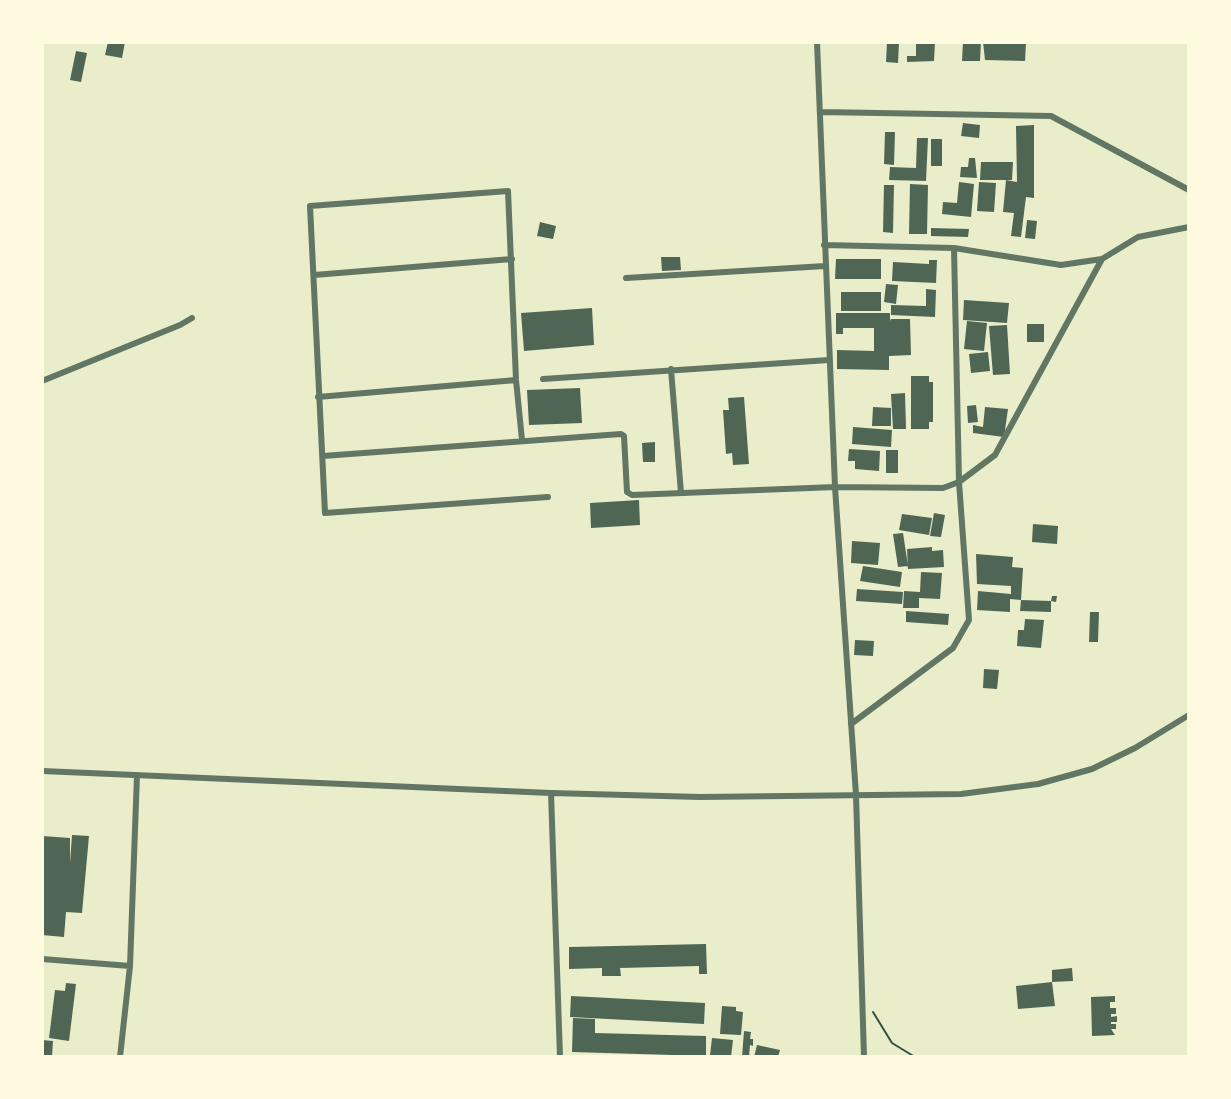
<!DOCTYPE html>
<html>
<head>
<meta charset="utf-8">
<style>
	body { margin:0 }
	#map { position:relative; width:1231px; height:1099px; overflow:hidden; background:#e9edc9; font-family:"Titillium Web",sans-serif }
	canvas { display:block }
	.frame { position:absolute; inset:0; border:44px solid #fefae0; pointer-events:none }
</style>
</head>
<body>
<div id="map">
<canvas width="1231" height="1099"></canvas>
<div class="frame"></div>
</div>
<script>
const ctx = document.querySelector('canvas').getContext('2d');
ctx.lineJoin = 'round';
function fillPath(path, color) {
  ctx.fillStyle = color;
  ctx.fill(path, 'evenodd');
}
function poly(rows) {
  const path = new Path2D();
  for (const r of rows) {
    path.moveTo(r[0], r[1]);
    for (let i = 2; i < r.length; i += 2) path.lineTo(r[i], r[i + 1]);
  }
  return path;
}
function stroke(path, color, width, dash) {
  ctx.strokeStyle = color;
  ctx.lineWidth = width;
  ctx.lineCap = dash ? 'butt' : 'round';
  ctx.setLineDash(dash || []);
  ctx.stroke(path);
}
fillPath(poly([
	[108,42,125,42,122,58,105,55],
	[887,42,899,42,898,63,886,62],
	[916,42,935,42,934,61,907,62,907,56,916,56],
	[963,42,981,42,980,61,962,61],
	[983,42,1026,43,1025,61,985,60],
	[76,51,87,53,81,82,70,80],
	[963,123,980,125,979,138,961,136],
	[1034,125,1034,198,1026,197,1021,237,1011,236,1014,213,1003,212,1006,180,1017,182,1016,126],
	[885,132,895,132,894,165,884,164],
	[917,138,928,138,926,181,889,180,890,167,916,168],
	[931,139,942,139,942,166,931,166],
	[969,158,975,158,977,178,960,177,961,167,968,167],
	[981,162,1013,162,1012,180,980,180],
	[959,182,974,184,971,217,942,214,943,202,957,203],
	[979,182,996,183,994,212,977,211],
	[910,184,928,185,927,234,909,234],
	[884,185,894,185,893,233,883,232],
	[1027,220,1037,221,1035,239,1025,238],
	[540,222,556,226,553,239,537,236],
	[931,228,969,229,968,237,931,236],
	[661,257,680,257,681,270,662,271],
	[836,259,881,259,881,279,835,279],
	[929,260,937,260,936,283,892,281,893,262,929,264],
	[886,284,898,285,896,304,884,302],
	[926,289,936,290,935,317,891,315,891,305,926,306],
	[841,292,881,292,881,311,841,311],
	[964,300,1009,303,1007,323,963,320],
	[592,308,594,345,524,351,521,313],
	[836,313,890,313,890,321,891,319,910,319,911,355,889,356,889,370,837,369,837,350,874,351,874,328,843,328,843,334,836,334],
	[967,321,987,323,984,351,964,349],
	[1027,324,1044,324,1044,342,1027,342],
	[1007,325,1010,374,993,375,989,326],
	[988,352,990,371,971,373,969,354],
	[911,376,929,376,929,382,933,382,933,422,929,422,929,429,911,429],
	[580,388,582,423,529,425,527,390],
	[905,393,906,429,893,429,891,394],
	[744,397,749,464,733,465,732,453,726,454,723,410,729,410,728,398],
	[976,405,978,422,968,423,967,406],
	[873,407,891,408,891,426,872,426],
	[985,407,1008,409,1004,437,973,433,973,425,983,427],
	[853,427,892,430,891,447,852,444],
	[655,442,655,462,643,462,642,443],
	[849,449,880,451,879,471,855,469,855,461,848,461],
	[886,450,898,450,898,473,886,473],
	[639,500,640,525,591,528,590,503],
	[934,513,945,515,941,537,930,536],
	[902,514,932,518,929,535,899,530],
	[1033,524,1058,526,1057,544,1032,542],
	[903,533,908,566,898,567,893,534],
	[852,541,880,543,878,565,851,563],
	[932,547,932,551,943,550,944,567,908,569,907,549],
	[976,554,1013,557,1012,567,1023,568,1021,600,1010,599,1010,612,977,610,978,591,1011,594,1011,586,977,584],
	[863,566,902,572,900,587,860,581],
	[921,572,942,573,940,599,919,598,919,608,903,608,904,591,920,592],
	[857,589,903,592,902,604,856,601],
	[1052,596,1057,596,1056,602,1051,601,1051,612,1020,611,1021,600,1051,601],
	[906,611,949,614,948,625,906,622],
	[1090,612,1099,612,1098,642,1089,642],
	[1025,619,1044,620,1041,648,1017,646,1018,630,1024,630],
	[855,640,874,641,873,656,854,655],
	[984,669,999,670,997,689,983,688],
	[72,835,89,836,82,913,66,912,64,937,42,935,42,836,70,838,70,863],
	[706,944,707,974,699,974,699,966,620,968,621,976,602,976,602,968,569,969,569,947],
	[1072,968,1073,981,1052,982,1052,970],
	[1052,982,1055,1006,1018,1009,1016,986],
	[66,983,76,984,69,1041,49,1038,55,990,65,991],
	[571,996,705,1003,704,1024,570,1017],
	[1115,996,1115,1002,1110,1002,1110,1008,1116,1008,1116,1014,1111,1014,1111,1017,1117,1016,1117,1022,1111,1022,1111,1024,1116,1024,1116,1029,1111,1029,1115,1035,1092,1036,1091,997],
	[722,1006,736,1007,736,1011,743,1012,741,1035,720,1034],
	[573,1018,595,1019,595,1033,706,1036,706,1056,572,1052],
	[744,1031,751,1032,750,1039,753,1039,753,1046,750,1045,749,1057,742,1057],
	[712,1038,733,1040,731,1057,710,1055],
	[42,1040,53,1041,52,1057,42,1057],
	[757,1045,780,1050,778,1057,754,1057]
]), '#4f6655');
stroke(poly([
	[873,1012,892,1043,915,1057]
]), '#344e41', 2);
stroke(poly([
	[817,42,835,487,856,795,864,1057],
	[821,112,1051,116,1189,190],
	[824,245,954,248,1061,265,1102,259,1138,237,1189,227],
	[314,275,512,259],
	[626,278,825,266],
	[671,369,681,493],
	[543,379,829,360],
	[42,381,180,325,192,318],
	[318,397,516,380],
	[522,440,516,380,508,191,310,206,325,513,548,497],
	[323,456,621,434,624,436,627,492,632,495,835,487,943,488,959,482,995,455,1102,259],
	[851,724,953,648,969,620,959,482,954,248],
	[42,771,551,793,700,797,961,794,1038,784,1092,769,1135,748,1189,715],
	[551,793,560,1057],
	[42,959,130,966],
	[120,1057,130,966,137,775]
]), '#617663', 6);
</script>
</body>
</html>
